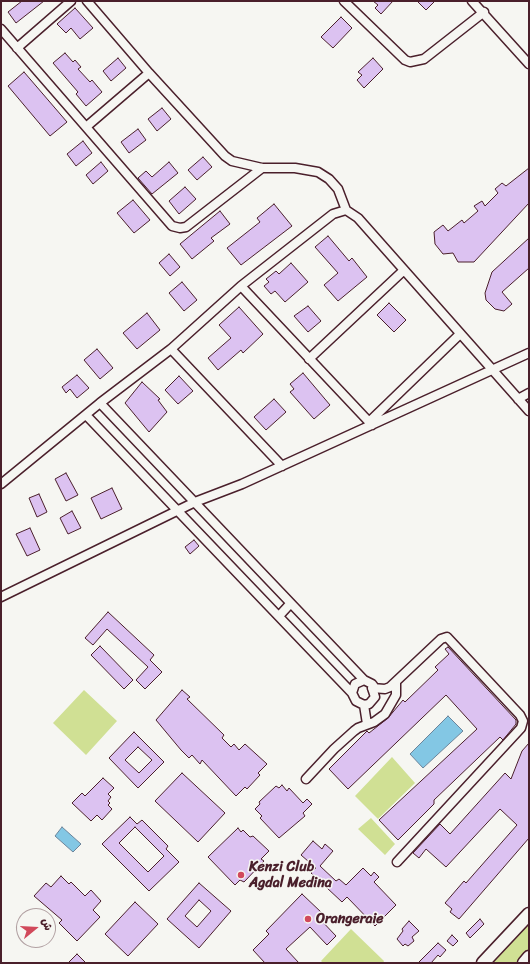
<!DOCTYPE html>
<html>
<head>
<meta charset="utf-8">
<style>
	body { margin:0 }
	#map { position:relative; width:530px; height:964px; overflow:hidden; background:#f6f6f2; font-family:Sriracha,"Playpen Sans Arabic",sans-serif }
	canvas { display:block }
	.frame { position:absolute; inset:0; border:2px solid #4a1f2b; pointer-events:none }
	.north { position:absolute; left:16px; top:908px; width:40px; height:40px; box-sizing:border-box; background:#f6f6f2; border:1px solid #b1a0a2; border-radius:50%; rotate:72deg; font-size:11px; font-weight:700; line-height:16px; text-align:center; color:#4a1f2b }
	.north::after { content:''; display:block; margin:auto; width:14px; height:18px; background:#d1495b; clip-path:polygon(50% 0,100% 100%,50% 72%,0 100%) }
</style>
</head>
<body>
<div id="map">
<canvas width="530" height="964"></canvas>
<div class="frame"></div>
<div class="north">ش</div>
</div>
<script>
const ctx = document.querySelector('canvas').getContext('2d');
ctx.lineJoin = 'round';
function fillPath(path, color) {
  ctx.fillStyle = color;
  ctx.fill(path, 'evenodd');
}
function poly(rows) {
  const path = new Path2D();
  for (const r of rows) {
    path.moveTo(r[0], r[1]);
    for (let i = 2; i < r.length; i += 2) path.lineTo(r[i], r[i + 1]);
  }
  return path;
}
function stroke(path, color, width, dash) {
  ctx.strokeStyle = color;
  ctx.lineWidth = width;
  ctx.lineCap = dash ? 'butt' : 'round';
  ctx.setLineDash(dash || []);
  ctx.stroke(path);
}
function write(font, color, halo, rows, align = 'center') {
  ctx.font = font + ' Sriracha,sans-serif';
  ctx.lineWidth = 3;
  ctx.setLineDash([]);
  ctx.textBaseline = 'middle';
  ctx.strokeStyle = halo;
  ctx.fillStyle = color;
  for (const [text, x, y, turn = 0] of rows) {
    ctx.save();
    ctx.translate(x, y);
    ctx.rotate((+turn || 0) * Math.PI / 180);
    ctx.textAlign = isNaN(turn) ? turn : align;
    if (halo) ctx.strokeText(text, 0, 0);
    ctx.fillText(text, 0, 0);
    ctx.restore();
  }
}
fillPath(poly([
	[84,690,117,721,86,755,53,723],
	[392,757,415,783,378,819,355,796],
	[371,818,395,844,385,855,358,829],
	[529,921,529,949,516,963,491,963],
	[351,929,384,961,383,963,323,963,321,961]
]), '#d0e094');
const water = poly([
	[448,716,463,731,423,768,410,754,448,716],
	[62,827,81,844,73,852,55,836,62,827]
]);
fillPath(water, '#83c7e4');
stroke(water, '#6c849a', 1);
const building = poly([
	[22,1,44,1,16,23,8,12,22,1],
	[373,1,393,1,381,14,375,8,378,5,373,1],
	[417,1,435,1,426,10,417,1],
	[75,8,93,28,80,39,71,28,66,33,57,24,75,8],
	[341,17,352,28,333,48,321,37,341,17],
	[65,53,73,62,75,60,81,67,78,69,90,82,92,80,102,92,86,106,76,94,78,92,53,63,65,53],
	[118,58,126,68,111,81,103,71,118,58],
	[373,58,383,69,364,88,357,80,362,75,358,72,373,58],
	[24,72,67,122,50,136,8,86,24,72],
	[162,108,171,119,157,131,148,119,162,108],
	[138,129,146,140,129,153,121,142,138,129],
	[83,141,92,153,76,166,67,154,83,141],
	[203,157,212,167,197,180,188,170,203,157],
	[101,162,108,171,93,184,86,175,101,162],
	[169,162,178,173,152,194,138,178,146,171,152,177,169,162],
	[529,168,529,203,474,262,458,262,453,253,443,254,435,244,434,232,443,225,448,231,462,220,464,223,478,211,474,206,482,201,485,206,498,193,495,189,502,183,506,186,529,168],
	[185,187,196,199,179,214,169,201,185,187],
	[133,200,150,220,134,233,117,213,133,200],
	[274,204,292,226,241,265,227,248,260,222,257,218,274,204],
	[220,211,230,224,211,238,214,241,192,259,180,244,220,211],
	[328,236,349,261,352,258,367,277,338,301,324,285,338,273,315,247,328,236],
	[529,238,529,268,502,292,512,304,504,311,495,309,486,300,485,293,492,272,529,238],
	[169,254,180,267,170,276,159,263,169,254],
	[291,263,308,282,285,302,275,291,271,294,264,286,269,282,266,279,276,271,279,274,291,263],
	[182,282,197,300,184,311,169,293,182,282],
	[389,303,406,320,394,332,377,315,389,303],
	[308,306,321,321,308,332,294,316,308,306],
	[239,307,263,334,243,353,241,350,218,370,208,358,231,338,219,325,239,307],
	[147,313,160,330,137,349,123,333,147,313],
	[97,349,113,368,100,379,84,360,97,349],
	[303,373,330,405,314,419,290,392,294,389,290,384,303,373],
	[77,375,89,388,77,398,70,389,66,393,62,387,77,375],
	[179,376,193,391,178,404,165,390,179,376],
	[142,382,160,399,158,400,167,412,149,432,125,403,142,382],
	[274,399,286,412,266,430,254,417,274,399],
	[66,473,78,495,66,501,55,479,66,473],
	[112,488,122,509,101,519,91,498,112,488],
	[39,494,47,512,37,517,29,498,39,494],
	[72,511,81,528,68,534,60,518,72,511],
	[30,528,40,550,27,556,16,534,30,528],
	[194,540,199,546,190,554,185,547,194,540],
	[108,612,154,655,150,660,162,672,145,689,136,680,148,667,107,629,93,645,85,638,108,612],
	[100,646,133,680,124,689,91,655,100,646],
	[448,647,516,720,516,724,503,740,500,737,434,800,434,804,398,840,379,820,477,729,446,695,348,789,329,769,367,731,369,733,388,718,403,700,405,702,438,670,435,667,449,654,445,649,448,647],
	[182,690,190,697,187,699,224,735,222,738,231,747,234,744,239,750,245,744,267,764,258,773,260,775,247,789,245,787,236,796,202,760,200,764,192,755,189,758,181,750,156,720,182,690],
	[134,732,164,762,138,788,109,758,134,732],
	[138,747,152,760,139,773,125,760,138,747],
	[529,743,529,838,459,919,450,912,452,909,445,903,464,881,466,883,517,825,500,809,446,867,426,849,419,858,413,853,440,824,450,834,505,773,511,779,522,751,529,743],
	[182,773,225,813,198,842,155,801,182,773],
	[103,778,114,788,108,794,111,797,108,801,110,803,108,805,112,809,102,820,97,815,91,821,72,803,82,793,85,796,103,778],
	[282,785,287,791,289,788,303,803,307,799,312,804,303,813,305,816,279,838,260,818,262,816,255,809,260,804,259,802,276,786,279,788,282,785],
	[130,817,137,824,142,820,168,846,166,849,179,862,149,891,102,844,130,817],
	[135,827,164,856,148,872,119,843,135,827],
	[238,828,241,832,243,830,250,837,253,836,269,851,261,859,264,861,244,882,240,880,235,885,208,857,238,828],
	[313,841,322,849,325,844,333,851,320,866,336,881,339,879,346,885,363,868,371,876,374,872,379,877,374,882,396,905,375,926,347,897,342,902,311,873,316,868,301,855,313,841],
	[61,876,69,884,71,882,85,896,91,890,101,901,93,910,100,917,77,941,59,923,62,920,34,896,46,883,51,887,61,876],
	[199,883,231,911,199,948,167,919,199,883],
	[199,900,211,911,197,927,185,916,199,900],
	[302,894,322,913,318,917,336,936,327,945,310,927,286,949,299,963,265,963,253,950,269,934,266,931,302,894],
	[135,902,158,924,128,956,105,934,135,902],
	[480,919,484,924,470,938,466,933,480,919],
	[409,921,419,931,412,937,414,941,408,946,405,944,403,946,397,939,403,931,402,929,409,921],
	[452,935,458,941,453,946,447,941,452,935],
	[438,943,446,950,440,957,438,955,431,963,418,963,438,943],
	[77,954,86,963,68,963,77,954]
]);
fillPath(building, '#dcc2f1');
stroke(building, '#4a1f2b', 1);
const minor = poly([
	[87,1,149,73,225,156,232,161,262,168,295,168,318,172,329,179,338,189,346,210],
	[344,1,405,60,410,62,424,59,484,12],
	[472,1,529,64],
	[1,29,172,226,180,228,186,227,262,168],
	[17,48,71,1],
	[86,127,149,73],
	[241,286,372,425],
	[171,349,282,466],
	[309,359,403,271],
	[518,399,529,393],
	[100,403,364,680],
	[86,415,352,693],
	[369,422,459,335],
	[1,484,100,403,171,349,241,286,333,214,346,210,358,218,529,411],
	[1,597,195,502,242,484,529,353],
	[279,616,290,604],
	[364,680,372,684,375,688,372,688,375,697,369,704,364,705,356,701,352,693,355,684,364,680],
	[372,688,385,689,390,687,441,639,447,637,520,715,523,721,521,728,397,862],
	[364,705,367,724],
	[306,779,334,749,354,731,358,728,374,722,385,714,396,695,396,683]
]);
const primary = poly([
	[483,963,529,914],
	[524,963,529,957]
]);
stroke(minor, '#4a1f2b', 11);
stroke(primary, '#4a1f2b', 15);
stroke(minor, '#f6f6f2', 8);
stroke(primary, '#f6f6f2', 12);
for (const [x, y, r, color] of [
	[241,875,4,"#d1495b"],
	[308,919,4,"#d1495b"]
]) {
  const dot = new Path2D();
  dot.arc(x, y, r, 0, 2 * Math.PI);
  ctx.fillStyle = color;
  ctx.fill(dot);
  stroke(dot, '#f6f6f2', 1.5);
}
write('bold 14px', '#4a1f2b', '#f6f6f2', [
	["Kenzi Club",249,867],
	["Agdal Medina",249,883],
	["Orangeraie",316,919]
], 'left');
</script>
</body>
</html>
